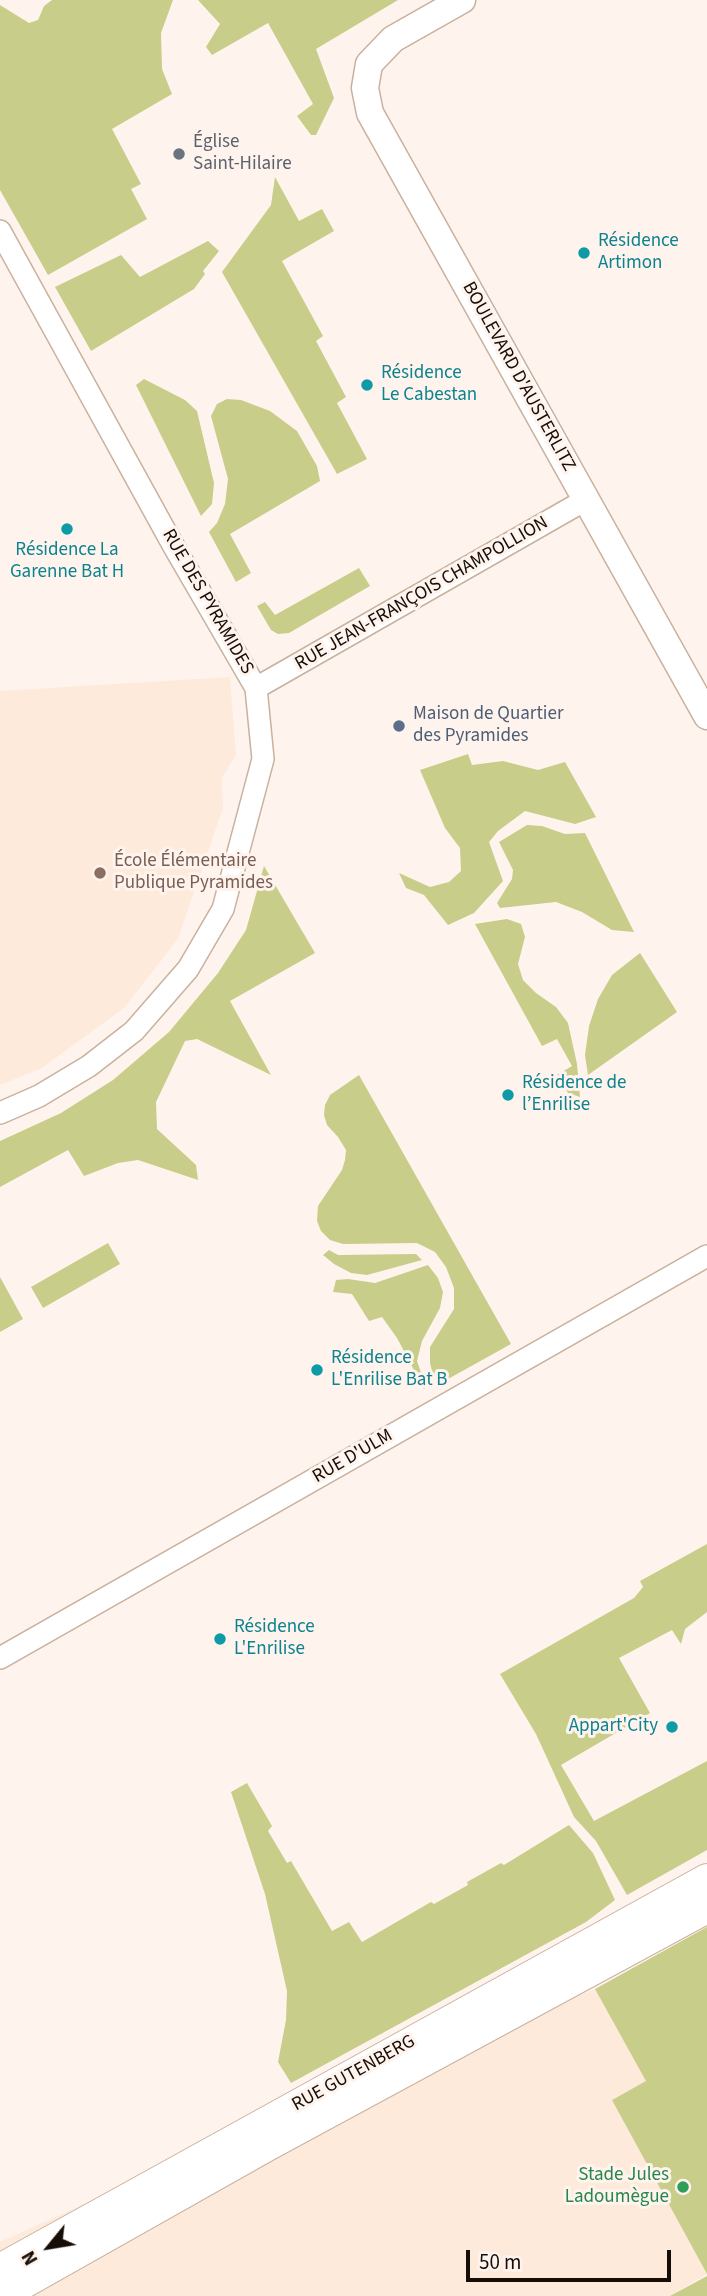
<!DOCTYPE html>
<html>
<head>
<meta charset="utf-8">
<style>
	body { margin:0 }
	#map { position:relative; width:707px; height:2296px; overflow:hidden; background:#fff4ed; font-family:"Source Sans 3",sans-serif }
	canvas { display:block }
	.north { position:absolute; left:14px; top:2212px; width:70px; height:70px; -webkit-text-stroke:5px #fff4ed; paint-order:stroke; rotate:240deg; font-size:19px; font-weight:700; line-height:28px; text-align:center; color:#160d07 }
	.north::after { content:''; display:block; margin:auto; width:24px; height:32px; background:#160d07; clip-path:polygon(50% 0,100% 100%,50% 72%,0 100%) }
	.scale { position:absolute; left:466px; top:2250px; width:205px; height:32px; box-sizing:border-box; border:4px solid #160d07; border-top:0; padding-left:9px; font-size:21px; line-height:24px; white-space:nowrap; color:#160d07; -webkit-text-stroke:5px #fff4ed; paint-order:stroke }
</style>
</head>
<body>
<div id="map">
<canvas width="707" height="2296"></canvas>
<div class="north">N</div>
<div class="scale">50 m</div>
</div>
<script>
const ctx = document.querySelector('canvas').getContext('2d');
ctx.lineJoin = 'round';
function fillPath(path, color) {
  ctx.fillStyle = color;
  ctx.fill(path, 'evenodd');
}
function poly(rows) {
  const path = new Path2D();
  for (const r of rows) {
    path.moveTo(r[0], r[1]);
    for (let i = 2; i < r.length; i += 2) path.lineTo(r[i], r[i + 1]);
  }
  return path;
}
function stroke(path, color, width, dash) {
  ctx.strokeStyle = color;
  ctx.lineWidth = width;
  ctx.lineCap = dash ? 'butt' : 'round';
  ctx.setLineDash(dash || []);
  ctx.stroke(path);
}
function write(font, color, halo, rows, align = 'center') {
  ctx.font = font + ' "Source Sans 3",sans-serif';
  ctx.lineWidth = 6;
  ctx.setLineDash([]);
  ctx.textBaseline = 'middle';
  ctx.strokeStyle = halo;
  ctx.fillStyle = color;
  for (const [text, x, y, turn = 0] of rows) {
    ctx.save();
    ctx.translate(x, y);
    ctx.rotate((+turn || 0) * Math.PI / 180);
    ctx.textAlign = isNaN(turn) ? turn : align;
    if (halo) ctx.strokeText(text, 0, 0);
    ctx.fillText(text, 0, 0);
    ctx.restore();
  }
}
fillPath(poly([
	[230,677,236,755,222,778,223,808,178,939,124,1008,42,1068,0,1085,0,691],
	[595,1989,647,2081,613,2099,707,2274,670,2296,0,2296,0,2242,215,2145]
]), '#fdeadb');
fillPath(poly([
	[52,0,173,0,161,33,162,69,172,94,112,129,141,184,131,189,147,219,48,275,0,190,0,5,29,23,38,20,44,6],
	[198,0,398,0,316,49,334,98,316,135,311,135,297,116,313,104,268,23,212,55,206,47,220,24],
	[275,177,299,221,322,209,334,231,282,261,323,336,316,341,346,397,337,403,367,459,337,474,222,272,271,205],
	[208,241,219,251,203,271,205,274,194,289,91,351,55,287,121,255,140,277],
	[144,379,185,400,197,411,214,483,212,504,201,516,136,385],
	[227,399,241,400,270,411,297,431,317,466,320,481,230,534,251,573,236,582,209,532,217,523,225,504,228,479,211,416,217,404],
	[359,568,370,586,289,633,278,634,271,630,257,606,265,602,275,615],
	[468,754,472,765,503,761,538,770,565,762,596,817,575,824,525,811,498,831,489,842,503,881,474,913,448,925,424,895,406,888,399,873,430,887,449,882,461,871,460,848,445,828,420,770],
	[527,825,542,826,565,834,585,833,634,932,612,930,582,912,556,902,500,908,497,903,512,879,513,870,499,842],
	[264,866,315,953,230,1001,271,1075,197,1039,185,1041,156,1102,157,1129,196,1165,198,1180,138,1160,118,1163,84,1176,68,1150,0,1187,0,1141,61,1113,113,1080,169,1032,218,973,246,930],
	[507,919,521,924,525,937,518,964,523,980,536,993,556,1007,568,1023,577,1064,580,1097,568,1093,557,1075,572,1066,557,1039,542,1046,475,924],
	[640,953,677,1012,588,1075,585,1055,589,1026,598,999,612,975],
	[359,1075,511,1344,439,1384,433,1375,430,1363,430,1347,454,1309,454,1288,446,1267,435,1252,417,1243,343,1244,330,1240,321,1231,317,1221,318,1206,342,1170,345,1160,346,1150,338,1137,327,1125,324,1115,325,1105,330,1095],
	[108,1243,120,1264,43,1308,31,1287],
	[329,1250,338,1255,416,1254,422,1260,367,1275,351,1273,334,1264,323,1255],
	[428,1265,438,1278,443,1292,440,1308,422,1341,417,1361,426,1387,424,1389,397,1338,382,1317,369,1321,352,1294,333,1292,336,1280,348,1279,375,1283],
	[0,1277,23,1319,0,1332],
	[707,1544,707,1612,685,1629,681,1644,672,1630,619,1658,650,1713,561,1765,594,1821,707,1761,707,1850,627,1895,596,1841,574,1817,536,1734,500,1674,634,1598,643,1587,640,1581],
	[247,1783,272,1826,268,1831,287,1863,291,1861,332,1931,349,1922,362,1942,431,1902,434,1904,468,1885,467,1882,501,1863,504,1865,569,1825,593,1853,615,1900,586,1922,291,2083,278,2062,286,2020,287,1991,265,1894,231,1792],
	[707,1927,707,2274,612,2100,646,2081,595,1989],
	[707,2276,707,2296,670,2296]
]), '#c8cd8a');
const minor = poly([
	[0,231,173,545,256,688,263,759,223,909,188,969,134,1031,89,1066,39,1096,0,1113],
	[256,688,587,499],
	[0,1658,707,1256]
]);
const tertiary = poly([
	[462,0,393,39,369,64,365,88,370,113,707,716]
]);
const secondary = poly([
	[0,2269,707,1879],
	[1,2296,267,2146,707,1908]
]);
stroke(minor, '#c9b19e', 24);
stroke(tertiary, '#c9b19e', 29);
stroke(secondary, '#c9b19e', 32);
stroke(minor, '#fff', 21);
stroke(tertiary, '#fff', 26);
stroke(secondary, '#fff', 30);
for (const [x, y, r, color] of [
	[179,154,7,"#6b7280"],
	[584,253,7,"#0f9aa8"],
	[367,385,7,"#0f9aa8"],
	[67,529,7,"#0f9aa8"],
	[399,726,7,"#5c6f8a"],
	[100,873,7,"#8d6e63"],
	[508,1095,7,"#0f9aa8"],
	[317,1370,7,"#0f9aa8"],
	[220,1639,7,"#0f9aa8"],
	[672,1727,7,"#0f9aa8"],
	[683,2187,7,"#2e9e5b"]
]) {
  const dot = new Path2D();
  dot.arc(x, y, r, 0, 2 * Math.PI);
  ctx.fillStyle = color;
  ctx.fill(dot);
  stroke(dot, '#fff4ed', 2.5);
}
write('19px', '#5b616d', '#fff4ed', [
	["Église",193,143],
	["Saint-Hilaire",193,165]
], 'left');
write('19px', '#0d838f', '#fff4ed', [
	["Résidence",598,242],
	["Artimon",598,264],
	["Résidence",381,374],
	["Le Cabestan",381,396],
	["Résidence La",67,551,"center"],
	["Garenne Bat H",67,573,"center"],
	["Résidence de",522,1084],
	["l’Enrilise",522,1106],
	["Résidence",331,1359],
	["L'Enrilise Bat B",331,1381],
	["Résidence",234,1628],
	["L'Enrilise",234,1650],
	["Appart'City",658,1727,"right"]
], 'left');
write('19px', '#160d07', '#fff4ed', [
	["BOULEVARD D'AUSTERLITZ",518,377,61],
	["RUE JEAN-FRANÇOIS CHAMPOLLION",422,594,-30],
	["RUE DES PYRAMIDES",207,602,60],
	["RUE D'ULM",353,1457,-30],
	["RUE GUTENBERG",354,2074,-29]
]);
write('19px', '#4e5e75', '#fff4ed', [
	["Maison de Quartier",413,715],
	["des Pyramides",413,737]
], 'left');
write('19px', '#785e54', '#fff4ed', [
	["École Élémentaire",114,862],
	["Publique Pyramides",114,884]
], 'left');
write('19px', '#27864d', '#fff4ed', [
	["Stade Jules",669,2176],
	["Ladoumègue",669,2198]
], 'right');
</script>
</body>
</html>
